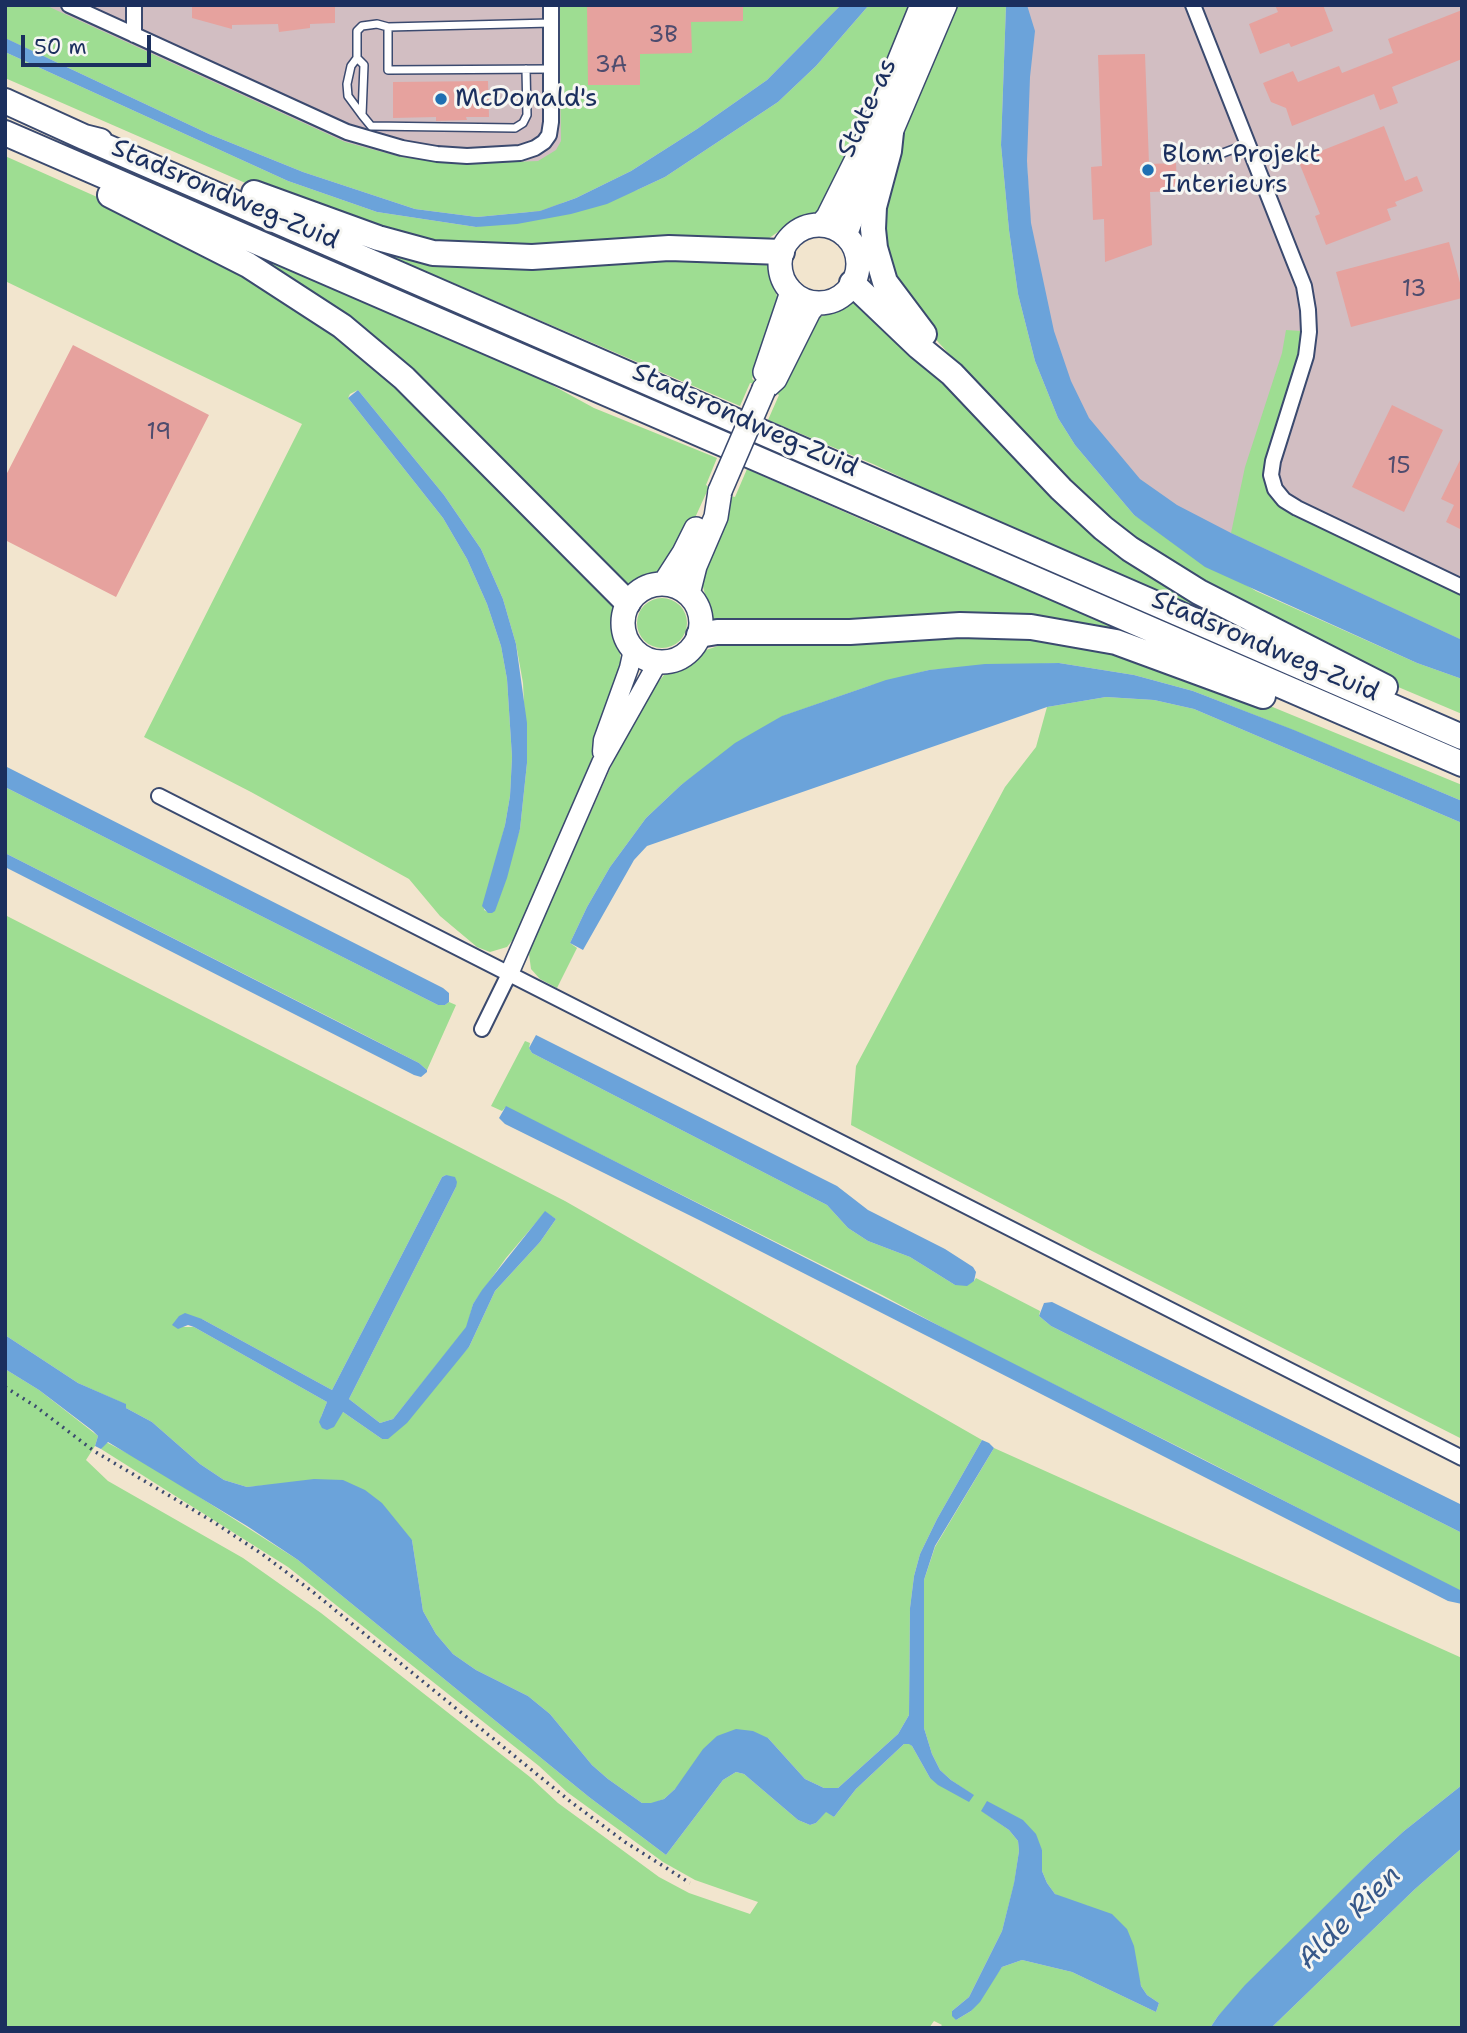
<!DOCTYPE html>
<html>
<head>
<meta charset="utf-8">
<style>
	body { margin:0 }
	#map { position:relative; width:1467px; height:2033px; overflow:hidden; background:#f2e5ce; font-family:"Shantell Sans",sans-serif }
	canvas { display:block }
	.frame { position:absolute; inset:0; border:7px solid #1b2f5e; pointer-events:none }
	.scale { position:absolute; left:21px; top:35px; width:130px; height:32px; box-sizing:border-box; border:4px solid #1b2f5e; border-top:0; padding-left:9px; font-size:21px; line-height:24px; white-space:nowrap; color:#1b2f5e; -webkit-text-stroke:5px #f6f6f2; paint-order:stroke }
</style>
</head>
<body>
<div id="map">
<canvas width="1467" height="2033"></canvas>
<div class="frame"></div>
<div class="scale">50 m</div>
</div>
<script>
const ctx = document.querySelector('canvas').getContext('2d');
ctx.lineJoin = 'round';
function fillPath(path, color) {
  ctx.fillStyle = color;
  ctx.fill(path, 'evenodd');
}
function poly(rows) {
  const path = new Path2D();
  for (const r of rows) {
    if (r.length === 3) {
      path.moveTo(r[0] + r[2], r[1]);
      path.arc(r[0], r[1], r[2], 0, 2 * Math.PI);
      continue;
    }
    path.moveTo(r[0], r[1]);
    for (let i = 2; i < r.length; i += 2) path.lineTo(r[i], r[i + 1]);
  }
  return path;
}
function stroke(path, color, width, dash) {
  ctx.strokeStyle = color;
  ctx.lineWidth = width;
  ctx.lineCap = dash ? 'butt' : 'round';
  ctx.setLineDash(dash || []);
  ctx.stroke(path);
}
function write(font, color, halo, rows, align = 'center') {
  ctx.font = font + ' "Shantell Sans",sans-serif';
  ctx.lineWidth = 6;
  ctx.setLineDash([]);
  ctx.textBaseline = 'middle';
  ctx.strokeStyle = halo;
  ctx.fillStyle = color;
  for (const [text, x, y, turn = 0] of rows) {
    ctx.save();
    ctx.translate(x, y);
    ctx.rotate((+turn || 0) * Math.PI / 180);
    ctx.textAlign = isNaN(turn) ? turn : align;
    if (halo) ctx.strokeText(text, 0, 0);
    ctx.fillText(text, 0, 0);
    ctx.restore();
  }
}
fillPath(poly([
	[5,5,856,5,544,215,5,45],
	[1018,5,1462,5,1462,653,1223,554,1097,454,1036,322]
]), '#d2bec2');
fillPath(poly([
	[5,5,45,5,345,142,401,157,464,164,538,161,556,150,561,141,559,5,841,5,767,80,697,129,631,171,576,198,540,211,477,217,415,209,303,172,209,134,5,38],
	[869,5,915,5,826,204,817,212,795,220,765,241,567,249,438,244,250,185,5,78,5,52,288,181,377,212,476,227,637,190,665,177,778,102,816,66],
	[955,5,1006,5,1001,145,1009,230,1018,294,1035,361,1058,418,1075,445,1134,515,1256,591,1417,663,1462,679,1462,714,1384,681,1202,586,1096,513,939,343,903,299,880,231,899,139],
	[5,156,151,221,245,271,380,367,607,593,613,606,613,632,620,651,621,666,592,758,515,937,507,947,490,952,477,947,440,916,409,879,251,792,144,737,302,424,5,281],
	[358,390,444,495,481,549,503,599,516,644,523,683,527,763,520,829,491,913,484,910,505,825,510,796,512,757,507,679,501,646,487,604,467,559,443,518,348,398,350,394],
	[219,238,530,373,594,408,717,458,706,485,709,487,689,531,661,572,647,577,627,590,413,379],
	[387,247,583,260,771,259,771,267,775,281,772,282,778,299,752,379,755,381,754,384,750,383,740,406,385,254],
	[853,295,948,386,1025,468,1267,640,945,498,873,464,768,420,779,395,775,393,818,318,834,311,834,308],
	[1286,330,1301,331,1298,354,1265,459,1263,476,1268,493,1278,506,1293,515,1462,596,1462,640,1231,533,1245,467,1282,353],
	[747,469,883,529,947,554,1118,629,1114,636,709,625,706,608,708,606,702,583,711,546,731,496,735,497],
	[662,623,25],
	[1030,634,1173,666,1462,785,1462,801,1293,730,1193,691,1134,675,1059,663,929,670,869,686,783,716,681,785,646,818,610,867,587,907,570,943,577,948,557,988,540,979,531,969,529,954,532,945,618,751,651,691,664,675,684,668,706,650,724,644],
	[1106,697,1154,700,1194,709,1462,823,1462,1439,1090,1250,851,1125,856,1066,1005,787,1036,747,1047,707],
	[5,787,438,1005,445,1005,449,1002,456,1005,427,1070,419,1063,343,1024,5,853],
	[5,915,565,1201,982,1440,937,1519,920,1554,914,1576,910,1608,909,1715,898,1734,838,1788,824,1788,805,1779,768,1738,675,1789,664,1799,651,1804,642,1803,608,1779,592,1765,550,1714,528,1696,476,1670,453,1654,436,1634,423,1611,412,1540,270,1485,247,1487,224,1480,200,1464,152,1422,126,1408,125,1404,78,1383,5,1335],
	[446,1175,456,1187,349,1399,380,1423,393,1419,467,1327,473,1304,506,1258,545,1212,556,1219,540,1242,495,1291,469,1347,382,1439,343,1412,321,1417,327,1402,194,1327,181,1327,202,1319,332,1390,442,1177],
	[525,1041,530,1043,529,1048,532,1053,827,1205,848,1228,868,1241,910,1257,955,1285,974,1281,976,1278,1040,1311,1039,1316,1051,1326,1462,1533,1462,1592,1193,1454,971,1343,882,1295,506,1107,502,1111,491,1106],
	[5,1369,39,1390,98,1436,95,1446,86,1460,108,1481,243,1558,321,1613,530,1777,558,1803,659,1877,689,1893,750,1914,758,1902,695,1880,663,1862,567,1792,539,1766,288,1567,101,1449,106,1442,148,1464,298,1560,589,1797,666,1855,723,1780,736,1772,744,1774,798,1820,810,1825,816,1823,826,1811,834,1817,856,1789,904,1744,909,1743,912,1746,930,1778,973,1795,951,1780,940,1770,932,1754,924,1728,924,1580,935,1547,994,1448,1462,1658,1462,1785,1404,1831,1372,1860,1218,2016,1210,2028,939,2028,942,2025,934,2021,929,2028,5,2028],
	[982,1811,1042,1850,1042,1871,1047,1883,1055,1894,1063,1899,1088,1906,1137,1971,1141,1986,1147,1995,1159,2003,1156,2012,1072,1972,1022,1960,1002,1967,971,2011,956,2020,952,2011,969,1997,1002,1931,1014,1884,1019,1851,1018,1841,1009,1830],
	[1462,1848,1462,2028,1271,2028,1415,1889]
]), '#9edd92');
fillPath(poly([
	[841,5,869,5,816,66,778,102,665,177,607,204,571,214,517,224,476,227,377,212,288,181,5,52,5,38,209,134,303,172,415,209,477,217,540,211,576,198,631,171,697,129,767,80],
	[1006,5,1027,5,1035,31,1030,77,1027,161,1031,223,1054,331,1071,381,1089,418,1140,479,1177,505,1231,533,1462,640,1462,679,1417,663,1205,567,1134,515,1075,445,1058,418,1035,361,1018,294,1009,230,1001,145],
	[358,390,444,495,481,549,503,599,516,644,527,723,527,763,520,829,507,878,495,911,492,913,488,913,482,906,505,825,510,796,512,757,507,679,501,646,487,604,467,559,443,518,348,398],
	[1059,663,1134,675,1193,691,1294,730,1462,801,1462,823,1194,709,1154,700,1106,697,1047,707,647,846,634,860,583,950,570,943,587,907,610,867,646,818,681,785,735,743,782,716,886,680,929,670,985,664],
	[5,766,443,988,449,993,449,1002,445,1005,438,1005,5,787],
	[5,853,419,1063,427,1070,427,1072,421,1077,414,1075,5,867],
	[536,1035,837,1186,868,1210,945,1249,973,1267,976,1272,974,1281,967,1286,955,1285,910,1257,868,1241,848,1228,827,1205,532,1053,529,1048],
	[506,1106,1460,1590,1462,1604,1448,1601,699,1220,505,1124,499,1118],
	[446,1175,455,1177,457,1182,456,1187,349,1399,380,1423,393,1419,466,1327,473,1304,482,1290,545,1211,556,1219,540,1242,495,1291,469,1347,407,1423,388,1439,382,1439,343,1412,334,1427,327,1430,322,1428,319,1422,327,1402,194,1327,188,1325,178,1329,172,1325,179,1316,185,1313,202,1319,332,1390,442,1177],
	[1052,1302,1462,1505,1462,1533,1051,1326,1039,1316,1044,1303],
	[5,1335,78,1383,126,1404,126,1408,152,1422,200,1464,224,1480,247,1487,314,1479,343,1480,365,1490,382,1503,412,1540,423,1611,436,1634,453,1654,476,1670,528,1696,550,1714,592,1765,608,1779,642,1803,651,1803,664,1799,675,1789,703,1749,717,1736,736,1729,753,1731,768,1738,805,1779,824,1788,838,1788,898,1734,909,1715,910,1608,914,1576,920,1554,937,1519,982,1440,989,1443,994,1448,935,1546,924,1580,924,1728,932,1754,940,1770,951,1780,974,1795,969,1802,938,1785,930,1778,912,1746,909,1744,904,1744,856,1789,834,1817,826,1812,816,1823,810,1825,798,1820,744,1774,736,1772,723,1780,666,1855,589,1797,298,1560,247,1526,108,1442,101,1449,95,1446,98,1436,93,1431,39,1390,5,1369],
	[1462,1785,1462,1848,1415,1889,1271,2028,1210,2028,1218,2016,1245,1985,1372,1860,1404,1831],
	[987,1801,1023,1820,1036,1834,1042,1850,1042,1871,1047,1883,1055,1894,1112,1914,1127,1929,1134,1946,1141,1986,1147,1995,1159,2003,1156,2012,1072,1972,1022,1960,1002,1967,980,2002,971,2011,956,2020,952,2016,952,2011,969,1997,1002,1931,1014,1883,1019,1851,1018,1841,1009,1830,981,1811]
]), '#6ba3da');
fillPath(poly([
	[192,5,335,5,335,23,310,24,310,28,279,32,278,24,232,25,232,29,192,18],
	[587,5,743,5,743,21,691,22,692,53,640,54,640,85,588,85],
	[1275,5,1323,5,1333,31,1291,47,1289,43,1260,54,1249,24,1278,12],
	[1462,10,1462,59,1392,87,1398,103,1380,110,1374,94,1292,126,1286,108,1271,102,1263,83,1293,71,1298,82,1339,66,1342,73,1393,53,1388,39],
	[1145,54,1149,164,1176,163,1177,191,1150,192,1152,245,1105,262,1104,219,1093,220,1091,167,1102,166,1098,55],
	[488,81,489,117,466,117,467,120,436,121,436,117,393,118,393,82],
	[1384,126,1405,181,1417,176,1423,191,1395,202,1397,206,1387,209,1391,220,1326,245,1315,216,1320,214,1298,160],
	[1449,242,1462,290,1462,298,1351,327,1336,272],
	[73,345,209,415,116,597,5,540,5,477],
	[1392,405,1443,430,1404,512,1352,487],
	[1462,456,1462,530,1446,522,1454,505,1441,499]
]), '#e6a29e');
const service = poly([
	[357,58,364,65,362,115,371,126,515,128,523,123,527,115,526,69],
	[550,69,388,70,388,27,551,23],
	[362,115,348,96,347,84,351,66,357,58,357,31,362,26,377,24,388,27],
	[1207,159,1247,144]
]);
const minor = poly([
	[69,5,347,132,402,148,437,154,467,156,520,153,535,148,544,142,549,135,551,122,551,5],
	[134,5,134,35],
	[1193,5,1294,261,1304,286,1308,310,1309,332,1306,356,1273,461,1271,475,1275,489,1284,500,1297,508,1462,587],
	[159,796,1462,1458],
	[482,1029,509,974]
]);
const tertiary = poly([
	[602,752,603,740,629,668,633,650],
	[509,974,601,763,658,662]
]);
const primary = poly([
	[821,225,828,217,869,135,922,5],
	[819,264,39],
	[845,235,878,150,891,132,945,5],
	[765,372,792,292],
	[764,389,775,379,809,311,816,303],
	[662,623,39],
	[664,584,684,553,696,529],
	[688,594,695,566,716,517,720,491]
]);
const trunk = poly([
	[5,101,84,137,100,141],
	[891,132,889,151,874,207,873,229,875,248,885,282,924,334],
	[5,133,1462,764],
	[84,137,1462,737],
	[254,193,378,238,433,253,532,257,669,248,782,252],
	[110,195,248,265,342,326,404,378,628,603],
	[852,283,919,347,952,374,1061,489,1103,528,1130,549,1199,592,1385,687],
	[699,635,717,632,850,632,960,625,1031,627,1116,642,1263,696]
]);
stroke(service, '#3b4a6f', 10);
stroke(minor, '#3b4a6f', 18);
stroke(tertiary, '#3b4a6f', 21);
stroke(primary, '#3b4a6f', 26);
stroke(trunk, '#3b4a6f', 28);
stroke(poly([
	[5,1387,35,1406,94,1451,212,1521,262,1554,313,1592,571,1802,625,1842,690,1883]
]), '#3b4a6f', 3.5, [2, 5]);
stroke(service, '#fff', 7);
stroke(minor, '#fff', 14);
stroke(tertiary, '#fff', 18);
stroke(primary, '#fff', 23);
stroke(trunk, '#fff', 24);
const primaryBridge = poly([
	[720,491,764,389]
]);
stroke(primaryBridge, '#3b4a6f', 26, []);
stroke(primaryBridge, '#fff', 23);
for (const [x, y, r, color] of [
	[441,99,7,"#1f6fb2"],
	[1148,170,7,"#1f6fb2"]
]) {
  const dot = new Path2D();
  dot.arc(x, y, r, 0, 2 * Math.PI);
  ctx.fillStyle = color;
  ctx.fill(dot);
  stroke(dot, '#f6f6f2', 2.5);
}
write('23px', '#4e4c6e', null, [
	["3B",663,36],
	["3A",611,66],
	["13",1414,290],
	["19",159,433],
	["15",1399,467]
]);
write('26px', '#1b2f5e', '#f6f6f2', [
	["McDonald's",455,99],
	["Blom Projekt",1162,155],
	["Interieurs",1162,185]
], 'left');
write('26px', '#1b2f5e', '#f6f6f2', [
	["State-as",868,108,-65],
	["Stadsrondweg-Zuid",225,195,23],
	["Stadsrondweg-Zuid",745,421,24],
	["Stadsrondweg-Zuid",1265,647,23]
]);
write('italic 28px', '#375889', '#f6f6f2', [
	["Alde Rien",1350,1918,-45]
]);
</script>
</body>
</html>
